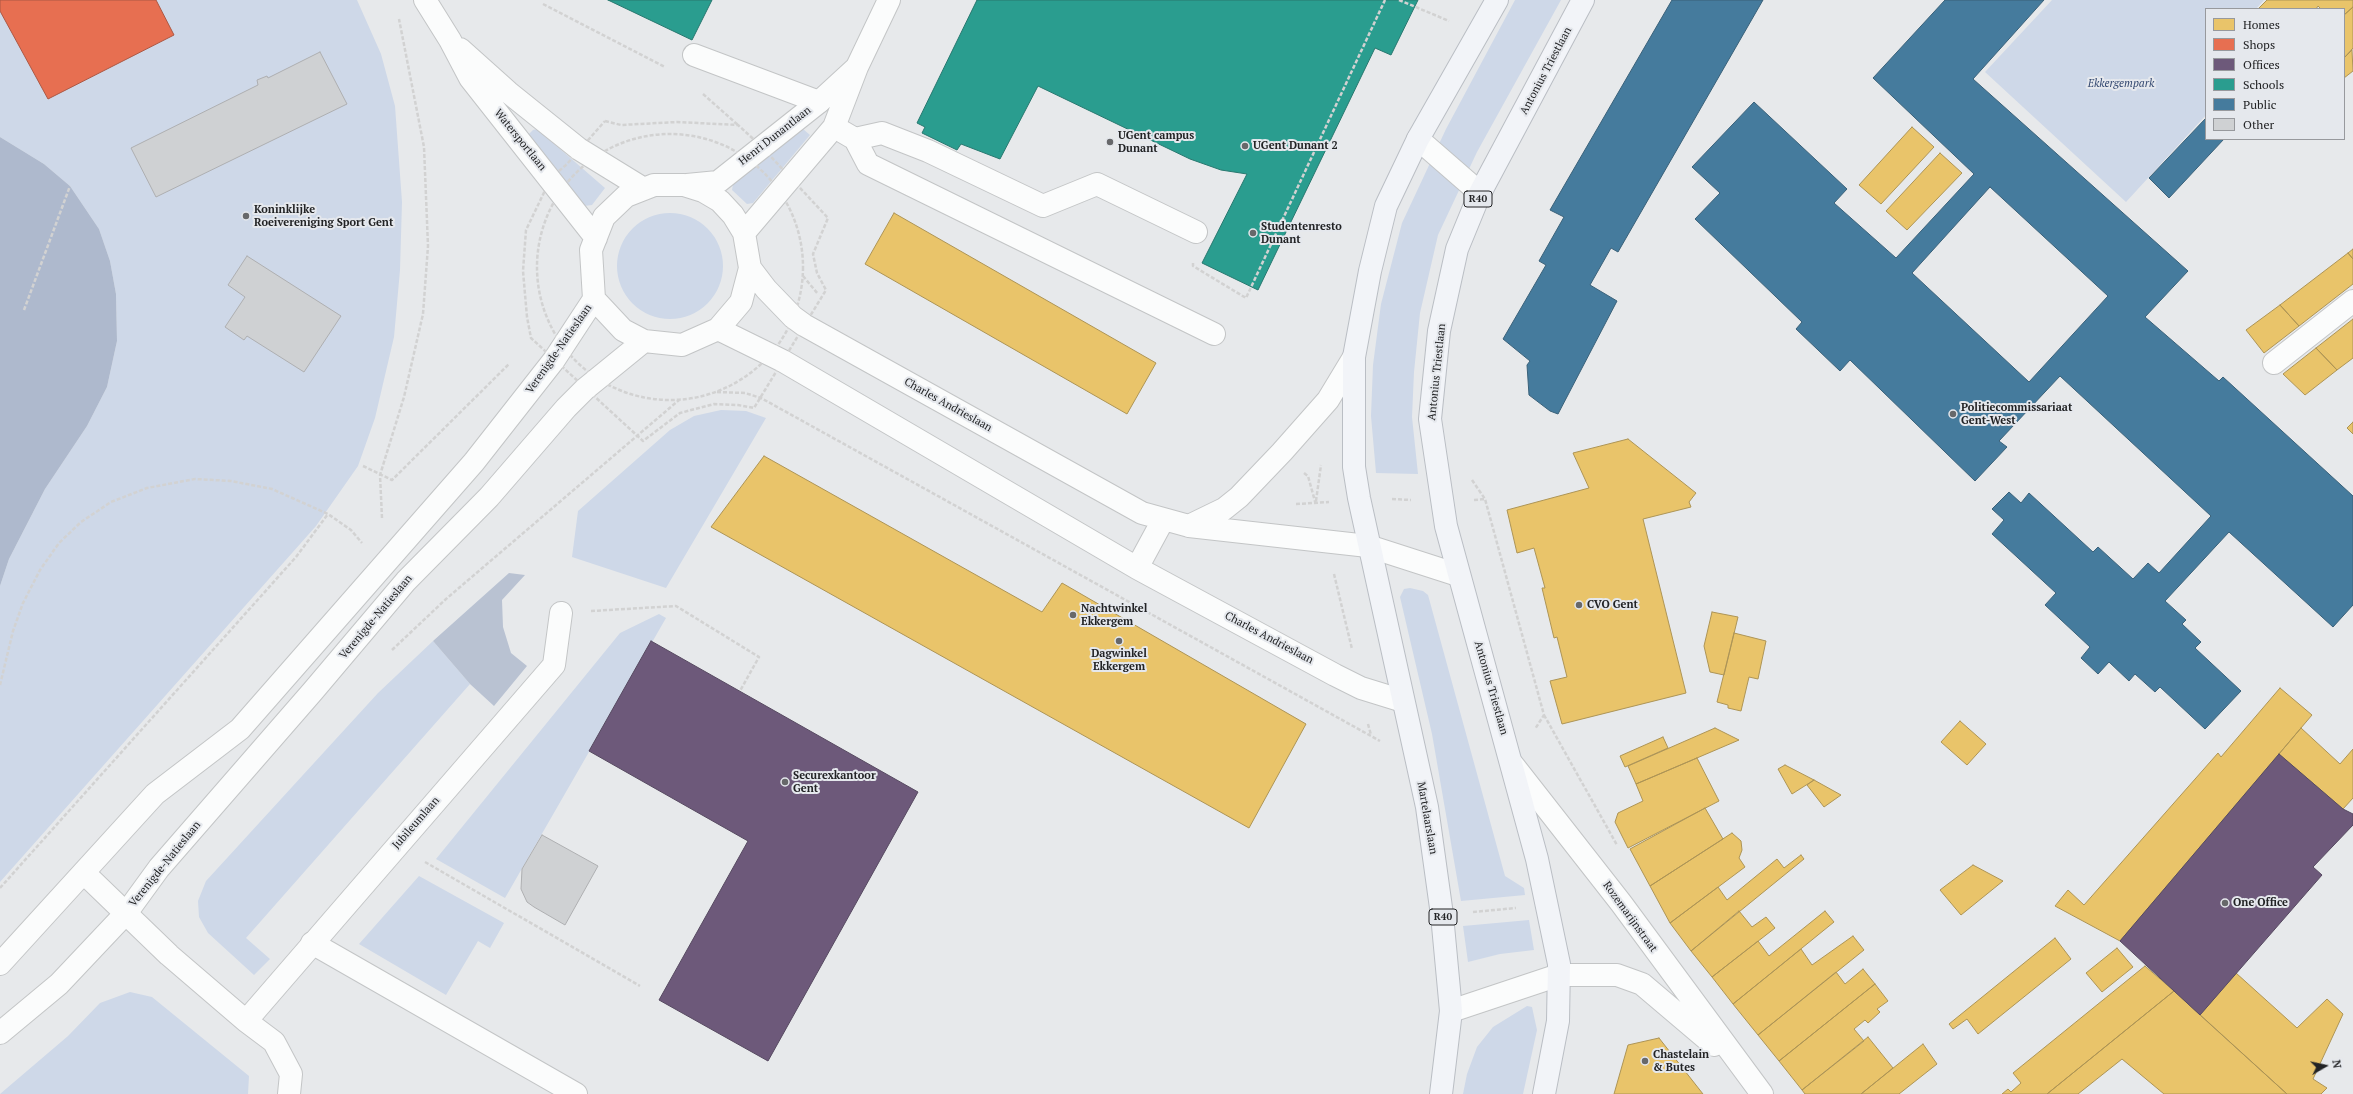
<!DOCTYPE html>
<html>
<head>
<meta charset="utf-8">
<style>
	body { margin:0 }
	#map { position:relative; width:2353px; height:1094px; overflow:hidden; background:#e7e9eb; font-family:"PT Serif",serif }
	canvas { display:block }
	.legend { position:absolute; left:2205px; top:8px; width:140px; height:132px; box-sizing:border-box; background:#e5e8ed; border:1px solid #97999d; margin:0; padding:5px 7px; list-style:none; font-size:12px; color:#222325 }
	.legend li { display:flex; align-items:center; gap:8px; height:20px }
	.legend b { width:20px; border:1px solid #97999d }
	.north { position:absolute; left:2305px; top:1046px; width:40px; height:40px; -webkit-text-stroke:3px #e5e8ed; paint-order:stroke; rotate:81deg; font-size:11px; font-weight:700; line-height:16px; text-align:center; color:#222325 }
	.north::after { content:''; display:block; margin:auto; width:14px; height:18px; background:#222325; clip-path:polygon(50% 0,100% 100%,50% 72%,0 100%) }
</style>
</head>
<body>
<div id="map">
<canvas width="2353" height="1094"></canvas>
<ul class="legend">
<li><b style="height:11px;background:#e9c46a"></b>Homes</li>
<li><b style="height:11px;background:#e76f51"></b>Shops</li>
<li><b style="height:11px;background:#6d597a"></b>Offices</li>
<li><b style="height:11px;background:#2a9d8f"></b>Schools</li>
<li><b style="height:11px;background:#457b9d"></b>Public</li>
<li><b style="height:11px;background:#cfd1d3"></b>Other</li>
</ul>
<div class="north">N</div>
</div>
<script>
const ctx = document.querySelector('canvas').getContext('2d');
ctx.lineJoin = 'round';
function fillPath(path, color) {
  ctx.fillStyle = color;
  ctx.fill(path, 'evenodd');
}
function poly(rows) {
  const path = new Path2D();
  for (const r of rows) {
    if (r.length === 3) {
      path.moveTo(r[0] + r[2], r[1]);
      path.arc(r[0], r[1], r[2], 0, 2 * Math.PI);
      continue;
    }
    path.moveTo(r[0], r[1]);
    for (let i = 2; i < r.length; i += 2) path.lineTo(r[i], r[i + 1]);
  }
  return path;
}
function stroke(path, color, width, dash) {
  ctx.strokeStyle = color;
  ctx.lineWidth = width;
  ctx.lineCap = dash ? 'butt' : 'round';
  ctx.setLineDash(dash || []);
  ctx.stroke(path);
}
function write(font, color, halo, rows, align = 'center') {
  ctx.font = font + ' "PT Serif",serif';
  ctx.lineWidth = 4;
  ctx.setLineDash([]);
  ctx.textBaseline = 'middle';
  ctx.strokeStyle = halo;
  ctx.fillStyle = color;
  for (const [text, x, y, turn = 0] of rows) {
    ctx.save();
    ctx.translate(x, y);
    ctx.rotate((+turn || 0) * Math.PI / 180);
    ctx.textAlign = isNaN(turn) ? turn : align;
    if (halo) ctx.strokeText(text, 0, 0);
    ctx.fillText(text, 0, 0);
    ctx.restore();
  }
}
fillPath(poly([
	[0,0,357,0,381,54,395,106,402,202,400,270,394,337,375,418,358,466,316,526,0,882,0,586,9,559,45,489,87,426,107,387,117,341,116,294,110,261,99,229,70,186,44,164,0,137],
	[1515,0,1561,0,1477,152,1438,235,1420,313,1414,372,1412,417,1418,474,1376,473,1371,416,1373,365,1381,304,1402,223,1446,129],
	[2052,0,2264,0,2256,9,2206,9,2206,115,2126,202,1985,72],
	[537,129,605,188,592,205,584,206,531,139,529,134,533,130],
	[803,129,810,135,753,203,747,204,732,190,733,184],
	[670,266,53],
	[721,410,746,411,766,418,666,588,572,557,578,511,670,430,694,416],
	[1410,588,1423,591,1428,595,1505,876,1524,888,1525,895,1461,901,1432,734,1400,597,1404,589],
	[659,614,666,618,505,898,436,859,620,633],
	[433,641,470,684,246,938,270,959,254,975,208,933,199,917,198,901,206,881,378,693],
	[419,876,504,923,490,948,478,941,446,995,359,944],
	[1529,920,1534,950,1500,954,1468,962,1463,926],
	[130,992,152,997,249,1076,248,1094,0,1094,68,1036,100,1003],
	[1527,1006,1532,1007,1537,1030,1523,1094,1463,1094,1467,1074,1477,1047,1493,1027]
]), '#ced8e8');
fillPath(poly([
	[509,573,525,575,502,600,503,627,511,653,527,666,494,706,470,684,433,641]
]), '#b9c2d2');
fillPath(poly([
	[0,137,44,164,70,186,99,229,110,261,116,294,117,341,107,387,87,426,45,489,9,559,0,586]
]), '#aeb9cd');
const homes = poly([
	[2267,0,2353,0,2353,7,2344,15,2344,9,2321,9,2318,6,2316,9,2258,9,2267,0],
	[2353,7,2353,48,2344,58,2344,15,2353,7],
	[2352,50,2353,71,2344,78,2344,58,2352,50],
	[1912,127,1934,147,1881,204,1859,185,1912,127],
	[1940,153,1962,173,1907,230,1886,211,1940,153],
	[894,213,1156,363,1127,414,865,264,894,213],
	[2353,249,2353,259,2348,253,2353,249],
	[2348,253,2353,259,2353,284,2299,326,2280,305,2348,253],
	[2280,305,2299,326,2264,353,2246,330,2280,305],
	[2353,319,2353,358,2337,370,2316,348,2353,319],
	[2316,348,2337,370,2305,395,2283,374,2316,348],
	[2353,422,2353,434,2347,428,2353,422],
	[1628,439,1696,493,1689,502,1691,507,1643,519,1686,693,1562,724,1550,681,1567,677,1557,637,1554,638,1542,588,1545,588,1534,548,1517,553,1507,510,1589,488,1573,453,1628,439],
	[764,456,1042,612,1062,583,1306,724,1249,828,711,527,764,456],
	[1712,612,1738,617,1724,675,1710,672,1704,646,1712,612],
	[1734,633,1766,641,1758,679,1749,677,1741,711,1728,708,1728,705,1717,702,1734,633],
	[2280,688,2312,715,2120,941,2055,906,2068,890,2084,905,2218,753,2221,757,2280,688],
	[1960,721,1986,744,1967,765,1941,742,1960,721],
	[1715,728,1739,740,1636,784,1628,766,1715,728],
	[2301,728,2340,764,2353,749,2353,798,2343,809,2279,754,2301,728],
	[1663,737,1668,748,1625,767,1620,756,1663,737],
	[1697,758,1719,801,1628,848,1615,822,1618,813,1643,801,1636,784,1697,758],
	[1785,765,1814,780,1792,794,1778,769,1785,765],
	[1814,780,1841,795,1824,807,1807,785,1814,780],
	[1705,808,1723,839,1650,886,1630,849,1705,808],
	[1732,833,1741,841,1742,850,1739,858,1745,867,1670,923,1650,886,1732,833],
	[1801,855,1804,859,1691,951,1670,923,1718,887,1727,900,1777,859,1784,868,1801,855],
	[1973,865,2003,881,1961,915,1940,890,1973,865],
	[1739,911,1752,927,1766,917,1775,928,1712,977,1691,951,1739,911],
	[1825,911,1834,922,1733,1004,1712,977,1758,941,1769,956,1825,911],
	[1853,936,1864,950,1758,1035,1733,1004,1801,949,1812,965,1853,936],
	[2055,938,2071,959,1978,1034,1967,1019,1953,1029,1949,1024,2055,938],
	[2117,948,2133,967,2102,992,2086,973,2117,948],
	[2145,966,2174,991,2047,1094,2002,1094,2008,1089,2011,1092,2021,1083,2013,1073,2145,966],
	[1863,969,1875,984,1779,1061,1758,1035,1836,972,1845,984,1863,969],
	[2236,973,2297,1028,2327,999,2343,1014,2313,1079,2327,1088,2321,1094,2287,1094,2200,1015,2236,973],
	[1875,984,1888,1001,1877,1009,1880,1012,1868,1023,1865,1020,1854,1029,1864,1041,1802,1090,1779,1061,1875,984],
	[2174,991,2287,1094,2164,1094,2122,1059,2078,1094,2047,1094,2174,991],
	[1868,1037,1893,1068,1861,1094,1805,1094,1802,1090,1868,1037],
	[1659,1038,1703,1094,1614,1094,1628,1045,1659,1038],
	[1923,1044,1937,1064,1899,1094,1861,1094,1923,1044]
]);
fillPath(homes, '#e9c46a');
stroke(homes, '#ad9455', 1);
const shops = poly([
	[0,0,156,0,174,35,48,99,0,11,0,0]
]);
fillPath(shops, '#e76f51');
stroke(shops, '#ac5844', 1);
const offices = poly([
	[651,641,918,792,768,1061,659,1000,748,841,589,751,651,641],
	[2279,754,2343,809,2353,814,2353,825,2313,867,2322,875,2200,1015,2120,941,2279,754]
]);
fillPath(offices, '#6d597a');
stroke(offices, '#564960', 1);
const schools = poly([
	[608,0,712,0,692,40,608,0],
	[977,0,1418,0,1391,55,1375,48,1258,290,1202,263,1247,174,1221,170,1190,159,1038,86,1000,159,961,144,957,150,922,133,925,127,917,123,977,0]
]);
fillPath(schools, '#2a9d8f');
stroke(schools, '#28786f', 1);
const public = poly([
	[1672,0,1763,0,1618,252,1611,248,1590,285,1617,301,1558,414,1550,411,1529,395,1527,365,1530,361,1503,339,1546,265,1539,261,1564,217,1550,210,1672,0],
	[1945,0,2044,0,1973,79,2188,271,2145,317,2219,381,2223,377,2353,496,2353,605,2333,627,2229,532,2165,601,2186,620,2182,624,2201,642,2195,648,2241,691,2205,729,2160,687,2155,692,2135,674,2129,681,2109,662,2098,674,2081,658,2090,647,2045,605,2056,593,1992,534,2004,520,1992,509,2009,492,2021,503,2029,493,2093,552,2098,547,2133,579,2148,563,2159,573,2211,516,2060,376,1999,441,2007,447,1975,481,1850,360,1840,371,1796,329,1802,322,1695,219,1720,193,1692,167,1754,102,1847,189,1834,203,1896,258,1974,174,1873,78,1945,0],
	[1990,187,2108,296,2029,382,1912,273,1990,187],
	[2206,118,2206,139,2224,139,2169,198,2149,178,2206,118]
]);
fillPath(public, '#457b9d');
stroke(public, '#3a6179', 1);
const building = poly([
	[320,52,347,104,156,197,131,148,258,85,257,80,267,76,268,78,320,52],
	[247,256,341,316,304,372,247,336,244,340,225,327,245,297,228,285,247,256],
	[542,835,598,866,565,925,534,907,527,902,521,889,522,869,542,835]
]);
fillPath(building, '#cfd1d3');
stroke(building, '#aeafb1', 1);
const service = poly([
	[694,55,819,102],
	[843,132,855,139,882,133,928,151,1043,206,1097,184,1196,232],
	[855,139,868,164,1214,334],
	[1418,139,1480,193],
	[2274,363,2353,301],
	[312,943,576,1094]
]);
const minor = poly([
	[84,873,169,955,246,1021,274,1042,291,1074,289,1094],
	[246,1021,554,665,561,613]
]);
const tertiary = poly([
	[425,0,450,40,470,78,596,238],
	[460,49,508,92,579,149,644,189],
	[654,185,684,185,703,191,720,201,733,215,744,233,750,268,741,302,718,329,682,345,644,341,623,330,594,299,591,250,604,217,626,196,654,185],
	[687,185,718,182,819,102,856,68],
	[744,233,834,127,857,67,889,0],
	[750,268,766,289,793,317,804,325,1142,513,1189,526,1368,546,1458,575],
	[718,329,783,361,1137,568,1335,675,1361,688,1403,701],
	[1189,526,1224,509,1239,497,1282,452,1328,400,1354,357],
	[1137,568,1163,520],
	[1513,765,1621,903,1762,1094],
	[0,964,155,794,240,729,474,462,554,360,594,299],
	[1451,1011,1559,975,1617,975,1642,984,1714,1045],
	[0,1033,59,984,127,912,159,868,313,691,406,581,489,497,566,408,585,389,644,341]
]);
const primary = poly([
	[1441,1094,1451,1011,1442,915,1427,807,1359,498,1354,467,1354,357,1370,271,1386,206,1418,139,1497,0],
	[1544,1094,1558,1021,1559,964,1537,859,1446,526,1430,419,1439,331,1457,249,1480,193,1583,0]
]);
stroke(service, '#c3c5c6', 24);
stroke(minor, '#c3c5c6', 24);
stroke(tertiary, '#c3c5c6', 24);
stroke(primary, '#babec4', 24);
stroke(poly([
	[1399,0,1449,21],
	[543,4,665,67],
	[703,94,738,125],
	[605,121,621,125,677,122,738,125,761,146,828,218,813,254,817,273,826,290,754,408,738,405,714,404,680,413,643,441,531,338,527,317,523,271,526,230,551,178,567,164,605,121],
	[670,267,133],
	[1193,263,1193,266,1246,298,1385,0],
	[803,276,818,294],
	[24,310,70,186],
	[717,392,745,393,761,398,1380,741],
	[363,466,392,480,509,364],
	[1304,473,1308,476,1316,505],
	[1472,480,1485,499,1544,715,1535,729],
	[1392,499,1411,500],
	[1474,500,1485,499],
	[1316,501,1321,465],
	[1296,504,1329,502],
	[382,518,380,475,404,397,423,314,428,246,424,147,399,19],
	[1334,574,1352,649],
	[591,611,676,606,759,657,740,691],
	[392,650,446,599,679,400],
	[0,685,13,631,23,603,40,570,59,543,81,522,111,502,147,488,195,479,231,481,272,489,328,514,351,530,362,543],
	[1544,715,1617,845],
	[1368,724,1371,735],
	[425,862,640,986],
	[0,888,296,557,328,514],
	[1473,912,1516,908]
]), '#d2d2d2', 2.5, [4, 2]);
stroke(service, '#fbfcfc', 22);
stroke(minor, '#fbfcfc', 22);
stroke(tertiary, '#fbfcfc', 22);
stroke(primary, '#f2f4f8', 22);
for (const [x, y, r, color] of [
	[1110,142,4,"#67686a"],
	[1245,146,4,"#67686a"],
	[246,216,4,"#67686a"],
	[1253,233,4,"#67686a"],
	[1953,414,4,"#67686a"],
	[1579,605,4,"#67686a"],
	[1073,615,4,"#67686a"],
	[1119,641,4,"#67686a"],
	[785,782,4,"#67686a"],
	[2225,903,4,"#67686a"],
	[1645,1061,4,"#67686a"]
]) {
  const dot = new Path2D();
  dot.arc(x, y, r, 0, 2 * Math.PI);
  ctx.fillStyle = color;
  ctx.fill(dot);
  stroke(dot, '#e5e8ed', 1.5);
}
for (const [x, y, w] of [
	[1478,199,28],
	[1443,917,28]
]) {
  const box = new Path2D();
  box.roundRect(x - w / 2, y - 8, w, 16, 3);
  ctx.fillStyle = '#e5e8ed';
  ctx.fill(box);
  stroke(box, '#222325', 1);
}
write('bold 10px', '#222325', null, [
	["R40",1478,199],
	["R40",1443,917]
]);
write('11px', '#222325', '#e5e8ed', [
	["Antonius Triestlaan",1546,71,-62],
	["Henri Dunantlaan",775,136,-38],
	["Watersportlaan",520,140,51],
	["Verenigde-Natieslaan",559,349,-55],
	["Antonius Triestlaan",1437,372,-84],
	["Charles Andrieslaan",948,405,29],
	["Verenigde-Natieslaan",376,617,-50],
	["Charles Andrieslaan",1269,638,28],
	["Antonius Triestlaan",1491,688,74],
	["Martelaarslaan",1427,818,80],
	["Jubileumlaan",416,823,-49],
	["Verenigde-Natieslaan",165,864,-51],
	["Rozemarijnstraat",1630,917,54]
]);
write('italic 11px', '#334870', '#e5e8ed', [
	["Ekkergempark",2121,84]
]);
write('bold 11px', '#222325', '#e5e8ed', [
	["UGent campus",1118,136],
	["Dunant",1118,149],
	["UGent Dunant 2",1253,146],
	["Koninklijke",254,210],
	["Roeivereniging Sport Gent",254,223],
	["Studentenresto",1261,227],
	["Dunant",1261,240],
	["Politiecommissariaat",1961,408],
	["Gent-West",1961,421],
	["CVO Gent",1587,605],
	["Nachtwinkel",1081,609],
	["Ekkergem",1081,622],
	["Dagwinkel",1119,654,"center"],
	["Ekkergem",1119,667,"center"],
	["Securexkantoor",793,776],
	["Gent",793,789],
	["One Office",2233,903],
	["Chastelain",1653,1055],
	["& Butes",1653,1068]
], 'left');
</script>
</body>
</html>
